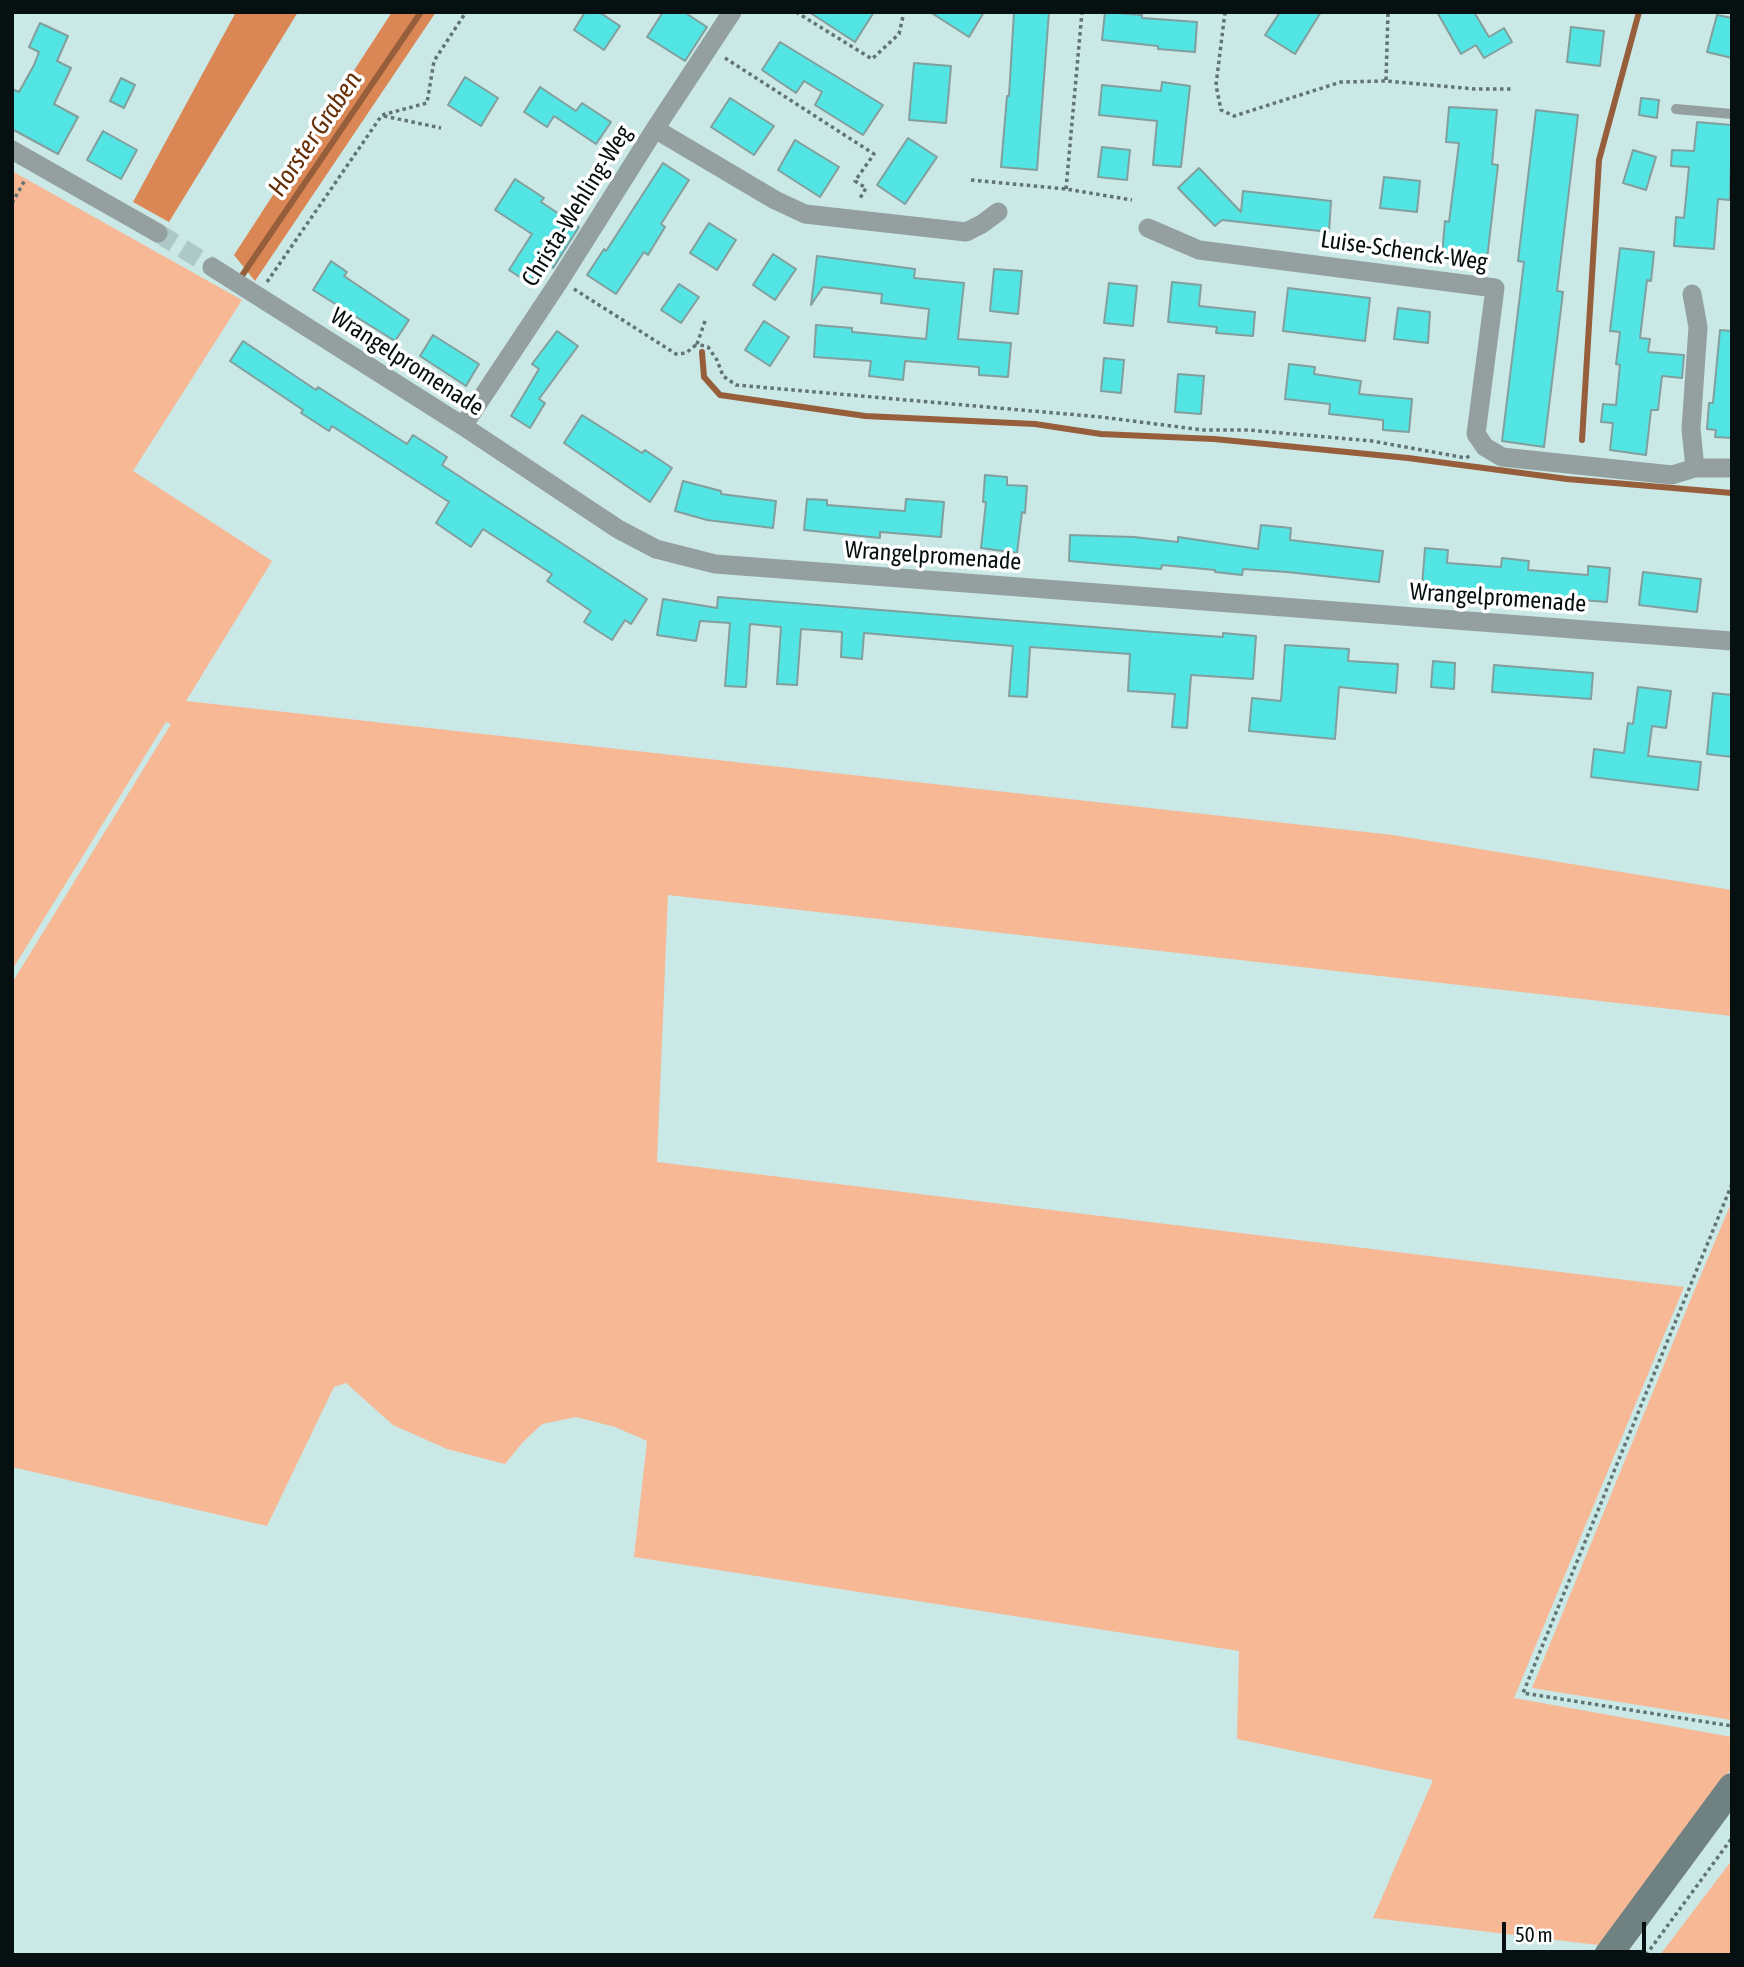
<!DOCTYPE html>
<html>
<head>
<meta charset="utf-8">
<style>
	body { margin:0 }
	#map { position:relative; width:1744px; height:1967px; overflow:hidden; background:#cae8e6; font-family:"Asap Condensed",sans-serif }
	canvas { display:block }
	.frame { position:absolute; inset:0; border:14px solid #061010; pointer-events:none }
	.scale { position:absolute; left:1502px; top:1922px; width:144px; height:32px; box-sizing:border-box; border:4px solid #061010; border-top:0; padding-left:9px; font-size:21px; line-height:24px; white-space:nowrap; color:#061010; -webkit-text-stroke:5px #fff; paint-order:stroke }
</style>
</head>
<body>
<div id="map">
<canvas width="1744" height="1967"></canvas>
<div class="frame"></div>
<div class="scale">50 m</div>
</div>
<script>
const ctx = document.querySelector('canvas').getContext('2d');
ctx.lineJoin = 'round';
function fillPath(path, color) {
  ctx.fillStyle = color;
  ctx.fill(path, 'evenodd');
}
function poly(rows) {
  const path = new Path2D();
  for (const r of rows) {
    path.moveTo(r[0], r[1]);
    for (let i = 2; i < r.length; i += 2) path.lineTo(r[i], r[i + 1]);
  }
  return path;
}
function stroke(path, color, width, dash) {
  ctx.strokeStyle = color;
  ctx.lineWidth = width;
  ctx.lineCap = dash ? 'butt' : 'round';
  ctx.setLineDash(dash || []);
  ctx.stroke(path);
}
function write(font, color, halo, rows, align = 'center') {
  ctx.font = font + ' "Asap Condensed",sans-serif';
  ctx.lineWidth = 7;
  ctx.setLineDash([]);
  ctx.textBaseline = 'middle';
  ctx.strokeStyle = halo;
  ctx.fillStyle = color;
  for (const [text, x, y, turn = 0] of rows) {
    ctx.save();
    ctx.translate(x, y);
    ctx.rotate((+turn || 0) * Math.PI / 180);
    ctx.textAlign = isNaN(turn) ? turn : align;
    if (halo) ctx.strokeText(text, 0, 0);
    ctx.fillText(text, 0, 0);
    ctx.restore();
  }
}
fillPath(poly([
	[12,171,242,300,133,471,272,561,186,701,1393,835,1732,890,1732,1016,668,895,657,1162,1684,1287,1514,1698,1732,1737,1732,1768,1598,1945,1373,1918,1433,1780,1237,1739,1239,1651,634,1557,647,1441,615,1427,576,1417,542,1424,523,1442,505,1464,447,1449,393,1425,346,1383,334,1387,267,1526,12,1467,12,983,171,724,166,722,12,970],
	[1732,1201,1732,1720,1532,1688,1692,1296],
	[1732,1860,1732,1955,1660,1955]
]), '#f7b895');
fillPath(poly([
	[236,12,298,12,169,222,133,202],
	[392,12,436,12,255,281,234,255]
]), '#db8755');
stroke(poly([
	[241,277,421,12],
	[702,352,704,377,720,395,865,416,1035,424,1101,434,1214,439,1408,458,1567,479,1732,493],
	[1582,440,1599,160,1639,12]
]), '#965e3b', 6);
const building = poly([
	[585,12,599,12,620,26,604,50,574,30,585,12],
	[663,12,684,12,707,27,685,61,647,37,663,12],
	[809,12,874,12,855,42,809,12],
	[930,12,984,12,969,37,930,12],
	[1014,12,1049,12,1037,170,1001,167,1007,96,1009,96,1014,12],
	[1105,12,1142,15,1142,18,1197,22,1195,52,1158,49,1158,46,1102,40,1105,12],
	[1280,12,1321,12,1295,54,1265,35,1280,12],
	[1437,12,1474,12,1489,37,1504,28,1512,42,1484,58,1476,45,1461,54,1437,12],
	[1717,15,1732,18,1732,58,1707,52,1717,15],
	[40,23,68,36,57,61,71,68,54,104,78,117,58,154,12,129,12,89,19,92,34,65,39,52,29,47,40,23],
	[1571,27,1604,31,1600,66,1567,62,1571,27],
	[780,42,883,105,863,135,815,105,822,92,804,81,796,93,762,70,780,42],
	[914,63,951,66,946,123,909,120,914,63],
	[465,77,498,98,481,126,448,105,465,77],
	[121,78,135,85,124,108,110,101,121,78],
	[1162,82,1190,86,1181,167,1153,165,1157,121,1099,115,1102,85,1161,91,1162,82],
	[540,87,576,111,582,103,611,122,596,144,554,116,547,127,524,112,540,87],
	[730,98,774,126,754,155,711,127,730,98],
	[1641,98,1659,100,1657,118,1639,115,1641,98],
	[1449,107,1497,110,1492,164,1498,165,1487,259,1442,255,1445,221,1449,222,1459,143,1446,142,1449,107],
	[1536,110,1578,115,1557,291,1563,292,1544,447,1502,441,1524,262,1518,261,1536,110],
	[1697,122,1732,125,1730,200,1718,199,1714,249,1674,246,1676,217,1684,218,1689,167,1671,166,1672,150,1694,151,1697,122],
	[103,131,137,150,121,179,87,160,103,131],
	[908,138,937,157,905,204,877,185,908,138],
	[795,140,839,167,820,197,778,170,795,140],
	[1102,147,1130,150,1127,180,1098,177,1102,147],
	[1633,150,1656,157,1646,190,1623,183,1633,150],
	[663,163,689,180,661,224,665,227,648,255,644,252,616,294,587,275,604,249,606,251,663,163],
	[1199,168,1241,212,1243,191,1331,201,1329,232,1222,220,1215,226,1178,188,1199,168],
	[1384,177,1420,181,1417,212,1380,208,1384,177],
	[515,179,544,198,541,202,579,227,553,268,543,262,529,283,509,270,532,234,495,210,515,179],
	[709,223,736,240,717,270,690,253,709,223],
	[1620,248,1654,252,1651,281,1647,280,1640,338,1650,339,1648,352,1684,355,1682,378,1662,376,1658,410,1651,410,1646,455,1610,450,1613,423,1601,422,1603,404,1616,405,1620,365,1616,364,1620,332,1610,331,1620,248],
	[773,254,796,269,775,300,753,285,773,254],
	[817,256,915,269,914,278,964,283,958,339,1011,343,1008,377,979,375,979,367,905,361,903,380,869,376,871,361,814,357,816,325,852,328,852,332,926,339,929,309,881,303,882,294,823,287,811,305,817,256],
	[331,261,347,272,344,276,409,320,395,341,313,290,331,261],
	[994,269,1022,271,1018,314,990,311,994,269],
	[1172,282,1201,285,1199,306,1255,312,1253,336,1216,333,1217,327,1168,322,1172,282],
	[1109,283,1137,286,1133,326,1104,323,1109,283],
	[679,284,699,297,681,323,661,310,679,284],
	[1288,288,1370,298,1365,341,1283,331,1288,288],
	[1398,308,1430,312,1428,343,1394,339,1398,308],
	[764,321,789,337,770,366,745,350,764,321],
	[1720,330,1732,331,1732,438,1715,437,1716,430,1707,429,1709,403,1713,403,1720,330],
	[557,331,578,346,539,399,545,403,530,428,511,416,539,369,532,364,557,331],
	[433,335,479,364,466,386,420,356,433,335],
	[243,341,316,390,318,387,407,444,413,435,447,457,442,465,647,599,631,624,625,620,612,640,584,622,591,611,547,581,552,574,483,529,471,547,436,523,449,502,332,426,329,431,301,413,303,410,230,361,243,341],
	[1104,358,1124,360,1121,393,1101,391,1104,358],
	[1289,364,1315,367,1314,374,1361,381,1359,394,1412,399,1409,432,1383,430,1383,420,1329,414,1330,404,1285,399,1289,364],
	[1178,374,1204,376,1201,414,1175,412,1178,374],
	[582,415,642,453,645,450,672,468,650,502,564,443,582,415],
	[985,475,1007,477,1007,485,1027,486,1025,513,1022,512,1017,553,981,548,986,502,983,502,985,475],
	[683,481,721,491,721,494,776,501,773,528,707,520,675,511,683,481],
	[807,499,827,500,827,505,905,511,906,499,944,502,941,537,880,532,880,538,804,530,807,499],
	[1261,525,1291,528,1290,540,1383,551,1379,582,1287,572,1243,569,1242,575,1215,572,1215,570,1162,565,1161,569,1069,561,1070,535,1134,537,1178,542,1178,537,1258,549,1261,525],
	[1425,548,1448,550,1447,563,1501,567,1502,558,1529,561,1528,570,1588,575,1588,566,1610,568,1607,602,1422,587,1425,548],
	[1643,572,1701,579,1697,612,1639,605,1643,572],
	[718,597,1168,633,1223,637,1223,633,1256,636,1253,679,1191,675,1187,728,1172,727,1175,694,1128,691,1130,654,1030,647,1027,697,1009,696,1013,646,864,633,862,659,841,657,842,632,801,629,797,685,777,684,781,627,750,624,746,687,725,686,730,623,700,621,696,641,657,635,663,599,717,608,718,597],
	[1285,645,1349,649,1348,661,1398,664,1396,693,1339,687,1335,739,1249,731,1252,698,1281,701,1285,645],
	[1433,661,1455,663,1454,689,1431,687,1433,661],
	[1494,665,1593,673,1591,699,1492,692,1494,665],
	[1638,687,1671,691,1666,728,1652,726,1648,756,1701,762,1698,790,1591,777,1594,749,1624,753,1628,723,1633,724,1638,687],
	[1713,693,1732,695,1732,757,1707,754,1713,693]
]);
fillPath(building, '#53e5e3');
stroke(building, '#829e9d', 2);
stroke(poly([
	[158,233,212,267]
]), '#adc8c6', 19, [19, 10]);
stroke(poly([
	[796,12,872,59,899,34,904,12],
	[1225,12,1216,85,1221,110,1234,116,1341,82,1386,81,1475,89,1514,89],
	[725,58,874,154,855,181,866,188,859,200],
	[1386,80,1388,12],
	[384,116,441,128],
	[971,180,1066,189,1132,200],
	[1066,189,1082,12],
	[12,203,25,180],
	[267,282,382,115,427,103,434,61,466,12],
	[574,289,676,354,686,353,697,344],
	[705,321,697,344,708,347,717,360,723,376,736,385,1101,417,1203,430,1248,430,1372,441,1466,458,1471,455],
	[1732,1184,1523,1693,1732,1726],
	[1646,1955,1732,1838]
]), '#617473', 3.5, [3.5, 3.5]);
stroke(poly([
	[1676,109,1732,114]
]), '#94a0a0', 10);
stroke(poly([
	[655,129,775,200,805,214,966,232,982,224,998,212],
	[12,150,158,233],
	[1148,228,1199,250,1495,288,1476,434,1485,447,1502,457,1672,475,1695,468,1732,468],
	[212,267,463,426,618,529,656,549,715,564,1732,641],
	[1692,294,1698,327,1691,429,1695,468],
	[463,426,560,280,655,129,732,12]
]), '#94a0a0', 19);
stroke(poly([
	[1608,1955,1732,1787]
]), '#6f8181', 28);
write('24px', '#061010', '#fff', [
	["Christa-Wehling-Weg",577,206,-58],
	["Luise-Schenck-Weg",1404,251,8],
	["Wrangelpromenade",407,362,33],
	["Wrangelpromenade",933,556,4],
	["Wrangelpromenade",1498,598,4]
]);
write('italic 26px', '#663008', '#fff', [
	["Horster Graben",315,134,-56]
]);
</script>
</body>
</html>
